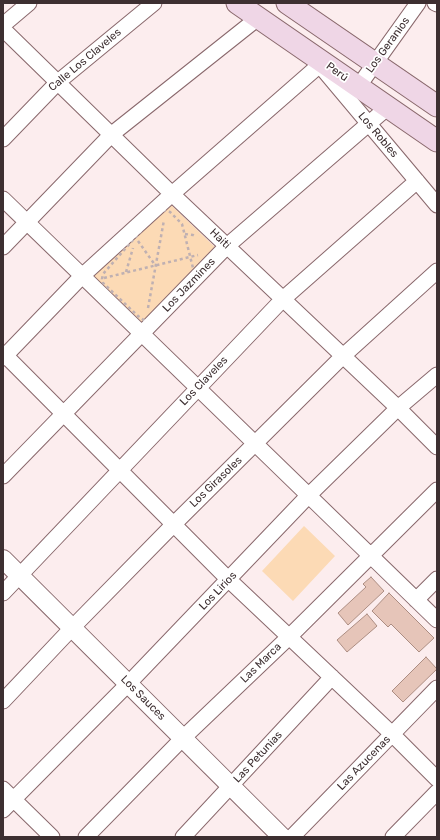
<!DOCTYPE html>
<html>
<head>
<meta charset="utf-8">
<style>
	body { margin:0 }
	#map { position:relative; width:440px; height:840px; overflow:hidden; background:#fcedee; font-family:Rubik,sans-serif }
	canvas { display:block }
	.frame { position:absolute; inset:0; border:4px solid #3d2f31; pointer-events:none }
</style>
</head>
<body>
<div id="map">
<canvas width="440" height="840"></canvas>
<div class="frame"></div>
</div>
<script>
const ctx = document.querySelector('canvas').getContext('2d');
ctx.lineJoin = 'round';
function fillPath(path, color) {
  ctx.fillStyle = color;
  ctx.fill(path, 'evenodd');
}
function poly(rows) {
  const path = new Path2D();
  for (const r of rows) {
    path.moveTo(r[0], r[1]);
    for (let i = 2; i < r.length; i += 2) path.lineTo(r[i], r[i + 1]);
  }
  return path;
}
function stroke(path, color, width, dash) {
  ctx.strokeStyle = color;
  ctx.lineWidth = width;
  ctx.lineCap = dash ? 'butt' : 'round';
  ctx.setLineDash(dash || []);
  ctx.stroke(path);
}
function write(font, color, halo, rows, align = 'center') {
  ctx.font = font + ' Rubik,sans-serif';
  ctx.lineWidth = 3.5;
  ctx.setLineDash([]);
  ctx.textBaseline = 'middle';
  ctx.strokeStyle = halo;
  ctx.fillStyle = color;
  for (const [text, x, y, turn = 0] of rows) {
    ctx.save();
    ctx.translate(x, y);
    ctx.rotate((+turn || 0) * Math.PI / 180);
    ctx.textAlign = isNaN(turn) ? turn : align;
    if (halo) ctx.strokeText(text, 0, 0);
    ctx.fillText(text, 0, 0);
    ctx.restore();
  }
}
fillPath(poly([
	[167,201,219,251,144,328,93,277],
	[304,526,335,556,293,601,262,571]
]), '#fcdab5');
const building = poly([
	[371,577,384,591,348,625,338,613,366,587,363,584,371,577],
	[389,593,434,638,419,652,391,624,388,627,372,611,389,593],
	[367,614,377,626,347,652,337,640,367,614],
	[426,657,437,669,403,702,392,691,426,657]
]);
fillPath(building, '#e6c5b9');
stroke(building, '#ac8d82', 1);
const minor = poly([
	[435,3,437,4],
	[3,25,29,3],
	[3,29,172,194,398,408,437,447],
	[322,68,437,205],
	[358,87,418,3],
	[3,139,58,82,154,3],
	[3,199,437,620],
	[3,247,112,134,258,18],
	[3,353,229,580,392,734,437,779],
	[3,358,82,276,172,194,323,62],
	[3,476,227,246,388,107],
	[3,593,283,299,417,181],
	[416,600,437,579],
	[3,701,72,628,174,524,343,356,437,271],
	[3,789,52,837],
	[3,810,128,684,308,496,398,408,437,375],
	[86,837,183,738,289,637,437,490],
	[183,837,332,677],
	[292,837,437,688],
	[393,837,437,792]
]);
const tertiary = poly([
	[3,559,282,837]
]);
const secondary = poly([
	[237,3,437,141],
	[287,3,437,106]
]);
stroke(minor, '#89686c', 17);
stroke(tertiary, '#89686c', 20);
stroke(secondary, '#89686c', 23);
stroke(poly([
	[163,210,170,212,182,224,194,272,149,319,145,321,138,316,103,283,102,279,103,274,154,216,163,210],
	[185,234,193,235,195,236],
	[138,241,155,265],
	[126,272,133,248],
	[104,278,198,255],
	[148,308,164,220]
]), '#bfb0b2', 2.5, [3, 3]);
stroke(minor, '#fff', 15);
stroke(tertiary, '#fff', 18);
stroke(secondary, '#efd6e6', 21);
write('11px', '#3d2f31', '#fff', [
	["Los Geranios",388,45,-54],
	["Calle Los Claveles",85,60,-40],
	["Perú",337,72,36],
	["Los Robles",378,135,50],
	["Haiti",220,239,44],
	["Los Jazmines",189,285,-46],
	["Los Claveles",204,381,-46],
	["Los Girasoles",216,482,-44],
	["Los Lirios",218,591,-46],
	["Las Marca",261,663,-44],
	["Los Sauces",143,698,45],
	["Las Petunias",258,757,-47],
	["Las Azucenas",364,763,-46]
]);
</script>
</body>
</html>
